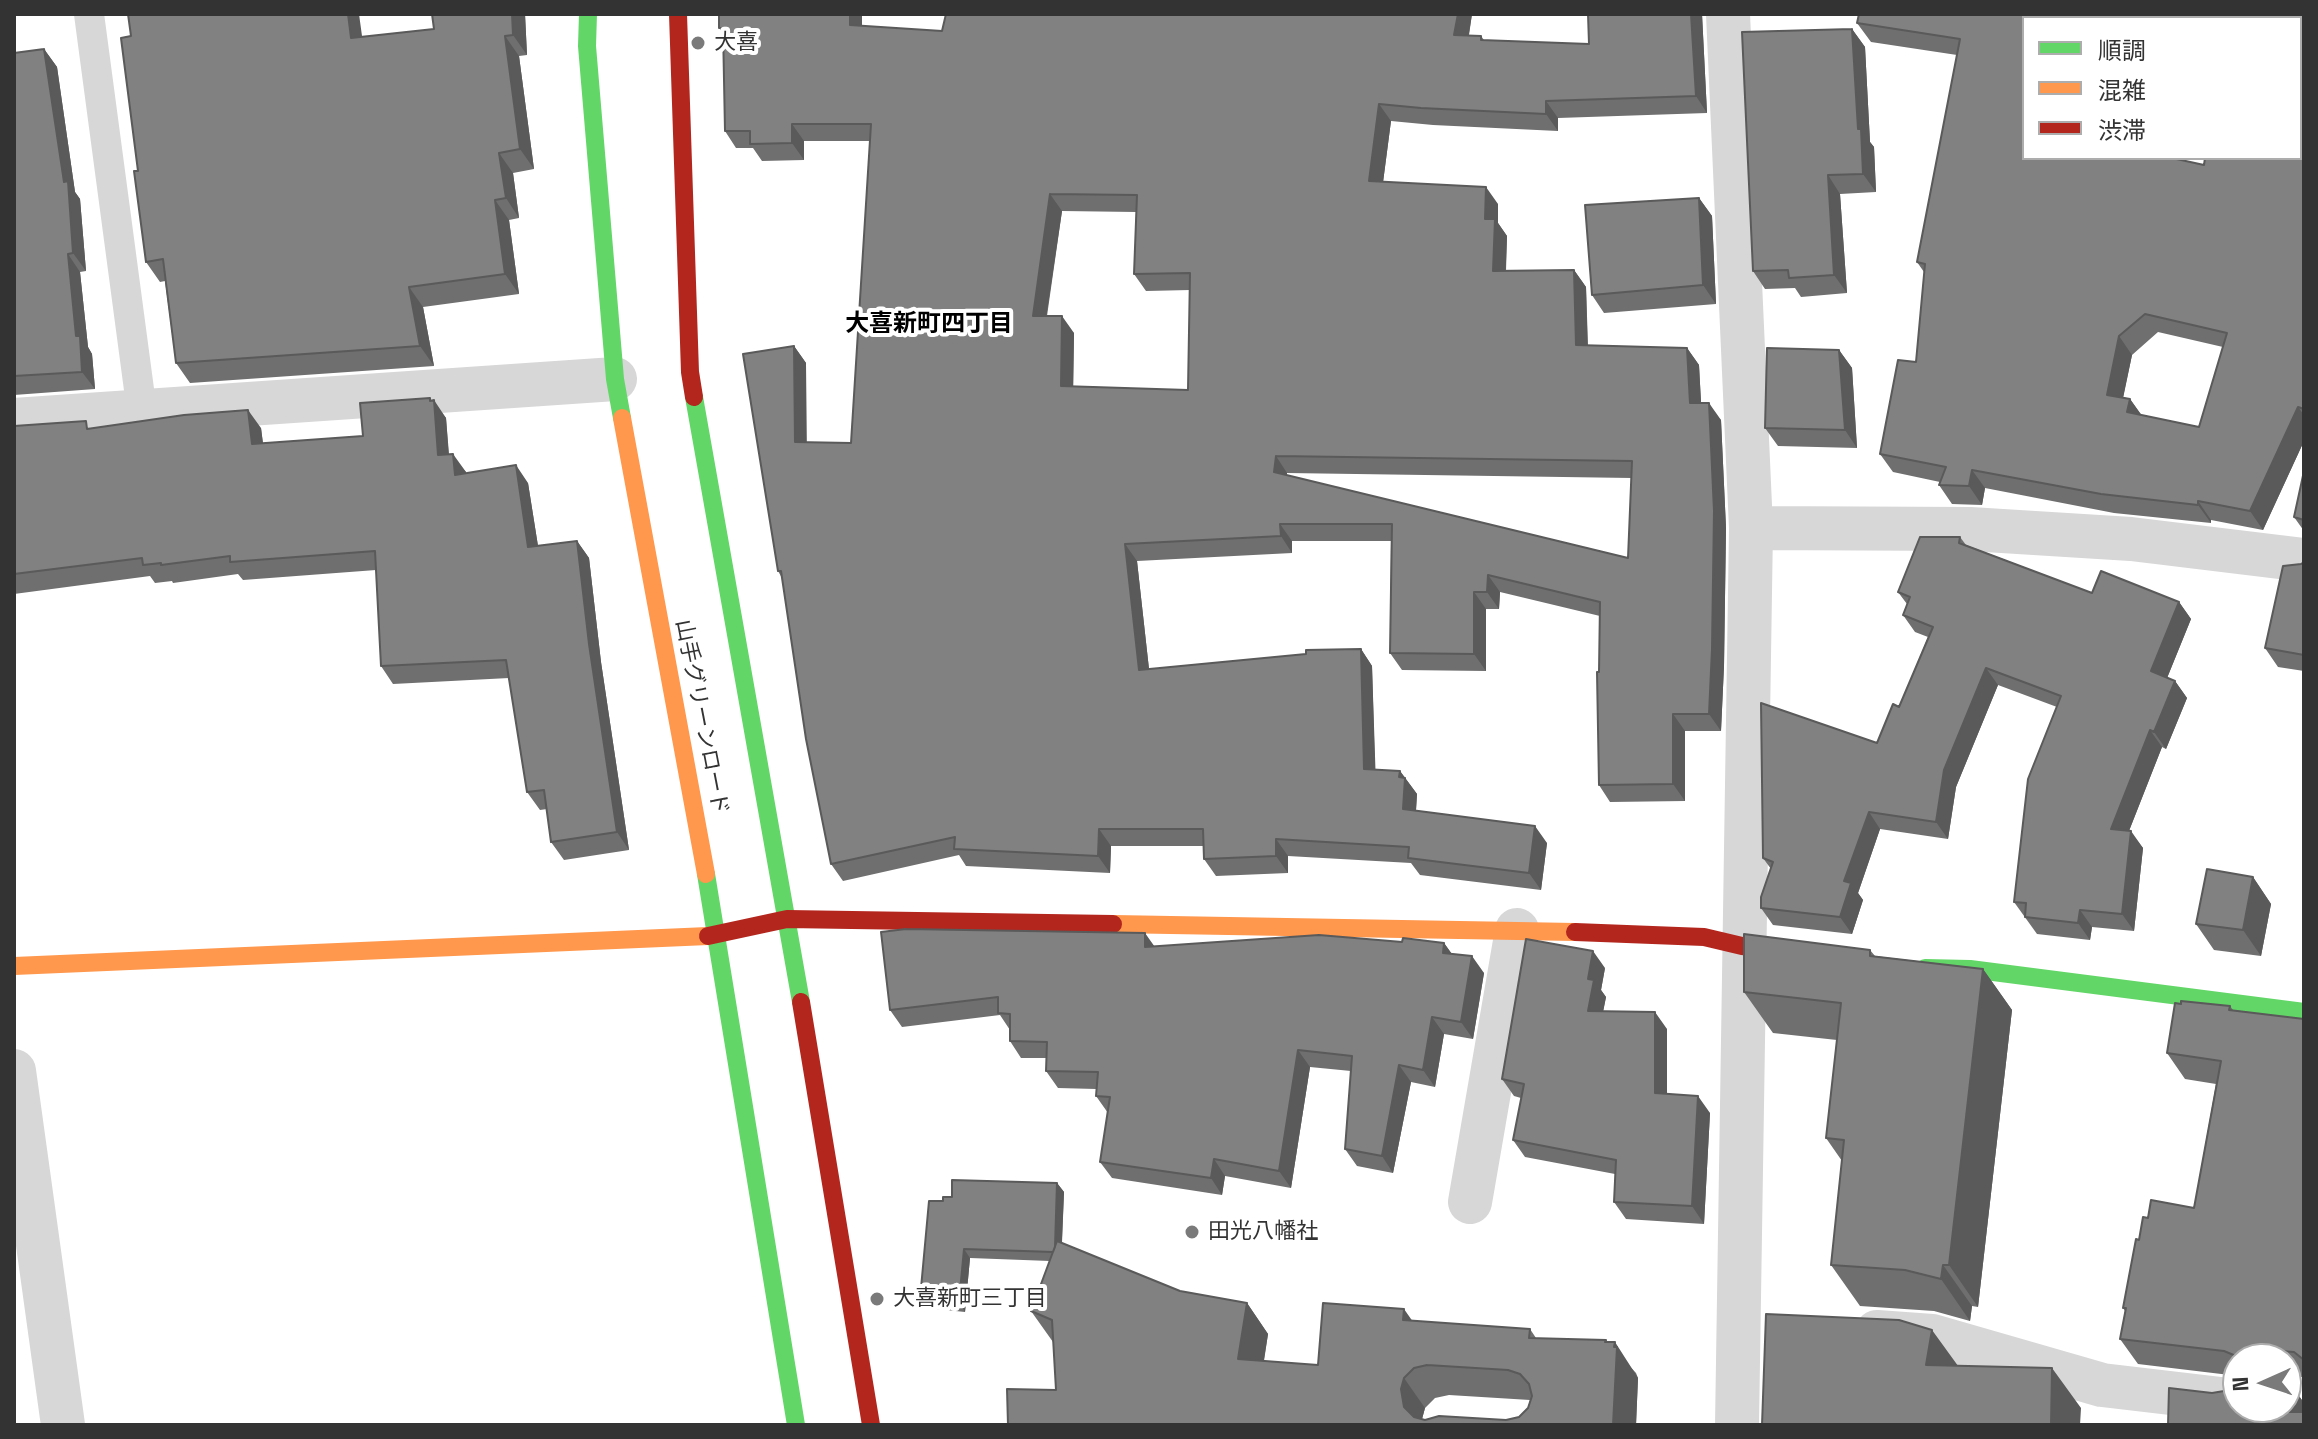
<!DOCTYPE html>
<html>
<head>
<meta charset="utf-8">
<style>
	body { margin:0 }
	#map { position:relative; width:2318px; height:1439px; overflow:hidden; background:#fff; font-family:"Space Grotesk","Noto Sans JP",sans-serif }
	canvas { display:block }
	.frame { position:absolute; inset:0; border:16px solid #333; pointer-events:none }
	.legend { position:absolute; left:2022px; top:16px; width:280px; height:144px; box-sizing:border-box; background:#fff; border:2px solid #adadad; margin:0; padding:10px 14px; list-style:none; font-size:24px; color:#333 }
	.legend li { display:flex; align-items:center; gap:16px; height:40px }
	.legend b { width:40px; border:2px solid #adadad }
	.north { position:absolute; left:2222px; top:1343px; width:80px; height:80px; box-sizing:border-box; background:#fff; border:2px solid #adadad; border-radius:50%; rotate:267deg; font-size:22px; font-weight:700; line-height:32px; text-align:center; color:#333 }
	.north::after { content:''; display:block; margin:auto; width:28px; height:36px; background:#7a7a7a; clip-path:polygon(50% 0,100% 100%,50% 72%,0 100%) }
</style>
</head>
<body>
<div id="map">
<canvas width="2318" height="1439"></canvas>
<div class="frame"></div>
<ul class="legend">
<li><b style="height:10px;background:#63d668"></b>順調</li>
<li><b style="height:10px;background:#ff974d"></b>混雑</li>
<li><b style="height:10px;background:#b3261e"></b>渋滞</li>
</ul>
<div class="north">N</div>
</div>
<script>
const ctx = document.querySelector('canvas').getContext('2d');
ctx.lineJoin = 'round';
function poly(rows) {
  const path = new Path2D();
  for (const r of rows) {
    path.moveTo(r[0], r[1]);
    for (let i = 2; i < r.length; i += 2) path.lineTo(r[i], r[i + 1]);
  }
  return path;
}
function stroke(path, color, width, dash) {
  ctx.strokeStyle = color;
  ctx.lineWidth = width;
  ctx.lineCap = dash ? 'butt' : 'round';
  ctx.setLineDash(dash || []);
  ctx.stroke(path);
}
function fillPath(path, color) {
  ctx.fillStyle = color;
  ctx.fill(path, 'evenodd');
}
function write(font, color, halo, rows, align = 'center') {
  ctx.font = font + ' "Space Grotesk","Noto Sans JP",sans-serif';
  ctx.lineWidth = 8;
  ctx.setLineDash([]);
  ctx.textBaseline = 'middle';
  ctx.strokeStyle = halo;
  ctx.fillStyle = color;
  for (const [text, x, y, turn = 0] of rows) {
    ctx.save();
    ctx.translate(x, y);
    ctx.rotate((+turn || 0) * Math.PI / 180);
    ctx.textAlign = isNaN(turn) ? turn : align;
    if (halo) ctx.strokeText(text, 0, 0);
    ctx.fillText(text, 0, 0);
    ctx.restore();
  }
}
stroke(poly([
	[89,14,142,412]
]), '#d7d7d7', 30);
stroke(poly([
	[1728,14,1751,528,1737,1425],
	[14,420,615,379],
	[1751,528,1970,529,2131,539,2304,560],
	[14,1071,63,1425],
	[1470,1202,1517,930],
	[1877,1332,1932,1336,2102,1385,2238,1401]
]), '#d7d7d7', 44);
stroke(poly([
	[588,14,587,46,615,379,622,418],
	[694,397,801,1002],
	[706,874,796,1425],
	[1925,968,1970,969,2304,1012]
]), '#63d668', 18);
stroke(poly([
	[622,418,706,874],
	[1113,924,1575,932],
	[14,966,708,936]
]), '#ff974d', 18);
stroke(poly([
	[678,14,690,372,694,397],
	[1575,932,1704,937,1742,946,1805,953],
	[708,936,787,919,1113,924],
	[801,1002,871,1425]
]), '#b3261e', 18);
fillPath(poly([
	[525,14,527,55,519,56,534,169,513,173,519,218,509,220,519,294,423,307,434,366,190,383,176,363,165,281,160,282,146,262,138,171,131,36,362,37,434,29],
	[719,14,862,14,862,26,942,31,946,14,1472,14,1469,35,1481,36,1484,40,1589,44,1588,14,1702,14,1707,113,1558,118,1558,131,1433,125,1391,121,1383,182,1498,204,1498,223,1507,236,1506,271,1574,270,1586,287,1588,345,1687,348,1699,365,1701,403,1721,420,1726,528,1724,666,1721,731,1685,731,1685,801,1610,802,1599,785,1600,616,1500,592,1499,609,1486,609,1486,671,1402,670,1390,653,1391,541,1292,541,1292,553,1137,561,1149,669,1361,649,1372,666,1375,770,1400,771,1417,794,1416,810,1547,843,1541,890,1420,875,1411,863,1288,856,1288,873,1216,876,1204,859,1203,846,1111,846,1110,873,966,866,959,855,843,881,831,864,782,578,778,571,794,346,806,363,806,442,851,443,870,141,804,141,804,160,762,161,753,148,736,148,725,131,724,34,719,28],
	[1062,211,1136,212,1134,274,1146,291,1190,290,1188,390,1073,386,1074,333,1047,316],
	[1287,473,1632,478,1628,558,1287,475],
	[2084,14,2024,158,2204,165,2304,14,2304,441,2263,530,2211,520,2211,523,2114,513,1985,488,1982,505,1952,504,1939,485,1940,482,1893,472,1880,454,1916,362,1924,272,1917,262,1957,55,1871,42,1857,23],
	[2158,332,2223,347,2199,427,2141,415,2130,399,2123,397,2132,355],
	[1852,29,1865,47,1870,142,1874,147,1876,192,1840,194,1847,293,1801,297,1795,288,1765,289,1753,271],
	[44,49,57,67,75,192,80,199,86,271,80,272,88,347,92,354,95,389,14,395,14,53],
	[1699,198,1712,216,1716,304,1604,313,1592,295],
	[1839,350,1852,368,1857,448,1778,446,1765,428],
	[432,401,446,418,449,454,466,472,466,474,528,483,538,546,577,541,589,558,601,662,629,850,564,860,551,842,547,809,540,810,527,792,509,678,393,684,381,666,376,570,243,580,238,574,173,583,172,581,155,583,150,576,14,594,14,426,91,428,261,428,263,443,363,436],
	[2304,471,2304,531,2294,517],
	[1960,537,1966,545,2092,593,2179,602,2191,619,2167,678,2175,681,2187,698,2166,749,2162,747,2129,831,2143,848,2134,931,2092,927,2090,940,2037,934,2014,902,2057,707,1998,685,1956,787,1948,839,1880,829,1858,893,1863,900,1852,934,1773,925,1761,908,1771,869,1763,858,1877,743,1899,707,1928,637,1915,632,1903,615,1907,604,1898,592],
	[2304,562,2304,671,2278,667,2265,648,2301,564],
	[2253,877,2271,904,2261,956,2214,950,2196,924],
	[1402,942,1444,943,1452,954,1484,973,1473,1039,1444,1034,1435,1087,1411,1082,1393,1173,1357,1166,1345,1149,1351,1071,1310,1067,1291,1188,1225,1176,1222,1195,1112,1178,1100,1162,1108,1113,1096,1096,1096,1089,1058,1088,1046,1071,1046,1058,1021,1058,1010,1041,1010,1030,1000,1015,902,1027,890,1010,1155,946],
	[1870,950,1875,956,1983,969,2012,1010,1978,1307,1972,1306,1970,1321,1934,1311,1860,1306,1831,1265,1842,1161,1826,1138,1837,1040,1773,1033,1744,992],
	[1605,968,1601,990,1606,997,1603,1011,1667,1029,1667,1094,1710,1113,1704,1224,1626,1219,1614,1202,1615,1174,1525,1157,1513,1140,1521,1098,1514,1096,1502,1079],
	[2181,1001,2230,1006,2233,1010,2304,1019,2304,1377,2299,1377,2286,1381,2286,1359,2238,1359,2238,1407,2286,1407,2286,1391,2294,1389,2304,1403,2304,1425,2168,1425,2169,1388,2212,1393,2224,1391,2235,1384,2238,1376,2138,1364,2120,1339,2125,1311,2123,1308,2136,1239,2139,1240,2143,1217,2148,1218,2151,1200,2194,1208,2216,1084,2185,1079,2167,1053,2175,1003,2181,1004],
	[1057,1183,1064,1192,1062,1243,1180,1291,1247,1303,1268,1334,1264,1361,1318,1365,1412,1321,1530,1329,1536,1338,1606,1340,1636,1373,1638,1378,1636,1425,1008,1425,1056,1390,1053,1342,1031,1311,1050,1261,970,1258,965,1312,927,1308,920,1299,952,1197],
	[1449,1395,1530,1400,1528,1408,1519,1417,1506,1420,1422,1419,1425,1408,1435,1398]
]), '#6f6f6f');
fillPath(poly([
	[348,14,359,14,365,58,351,38],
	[512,14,525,14,527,55,513,35],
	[850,14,862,14,862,42,850,25],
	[1458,14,1472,14,1466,52,1454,35],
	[1691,14,1702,14,1707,113,1696,96],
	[2071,14,2084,14,2087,18,2071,18],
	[1852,29,1865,47,1870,142,1874,147,1876,192,1863,174,1858,129],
	[505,36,519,56,534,169,520,149],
	[44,49,57,67,75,192,80,199,86,271,73,253],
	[1546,101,1558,118,1558,131,1546,114],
	[1379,104,1391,121,1381,198,1369,181],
	[792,124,804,141,804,160,792,143],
	[499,153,513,173,519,218,506,198],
	[1828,175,1840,194,1847,293,1834,275],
	[1486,187,1498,204,1498,223,1507,236,1505,288,1493,271,1485,219],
	[1050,194,1062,211,1044,332,1033,316],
	[1699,198,1712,216,1716,304,1703,285],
	[495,200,509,220,519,294,505,274],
	[68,254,80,272,88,347,92,354,95,389,82,372,76,336],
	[1574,270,1586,287,1588,362,1576,345],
	[409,287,423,307,434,366,420,346],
	[1062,316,1074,333,1073,403,1061,386],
	[2119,336,2132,355,2120,413,2107,395],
	[794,346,806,363,807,459,795,442],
	[1687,348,1699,365,1702,420,1690,403],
	[1839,350,1852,368,1857,448,1845,430],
	[430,398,434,404,434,400,446,418,450,473,438,455],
	[2130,399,2143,417,2127,412],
	[1709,403,1721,420,1726,528,1724,666,1721,731,1709,714],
	[2298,407,2304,415,2304,441,2263,530,2250,511],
	[248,410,261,428,265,461,252,444],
	[453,454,466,472,468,493,455,475],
	[1276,456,1287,473,1285,489,1274,472],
	[516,465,528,483,541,565,528,547],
	[1972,470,1985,488,1982,505,1969,486],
	[2198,501,2211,520,2211,523,2198,505],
	[1280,524,1292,541,1292,553,1281,536],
	[577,541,589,558,601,662,629,850,617,832,589,644],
	[1125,544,1137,561,1151,687,1139,670],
	[1488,575,1500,592,1499,609,1487,592],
	[1474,592,1486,609,1486,671,1474,654],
	[2179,602,2191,619,2163,688,2151,671],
	[1361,649,1372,666,1376,786,1364,769],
	[1986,668,1998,685,1956,787,1948,839,1936,822,1944,770],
	[2175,681,2187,698,2166,749,2154,732],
	[1673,714,1685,731,1685,801,1673,784],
	[2150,730,2162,747,2123,846,2111,829],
	[1400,771,1417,794,1415,826,1403,809,1399,777],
	[1869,812,1880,829,1858,893,1863,900,1852,934,1840,917,1844,881],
	[1535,826,1547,843,1541,890,1529,873],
	[1099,829,1111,846,1110,873,1098,856],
	[2131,831,2143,848,2134,931,2122,914],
	[1276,839,1288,856,1288,873,1276,856],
	[2253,877,2271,904,2261,956,2243,930],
	[2080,910,2092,927,2090,940,2078,923],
	[1145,933,1157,950,1145,947],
	[1444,943,1456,960,1443,953],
	[1593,951,1605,968,1601,990,1606,997,1600,1028,1588,1011,1588,979],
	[1472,956,1484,973,1473,1039,1461,1022],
	[1983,969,2012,1010,1978,1307,1949,1265],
	[1655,1012,1667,1029,1667,1110,1655,1093],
	[1432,1017,1444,1034,1435,1087,1423,1070],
	[1298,1050,1310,1067,1291,1188,1279,1171],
	[1399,1065,1411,1082,1393,1173,1382,1156],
	[1698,1096,1710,1113,1704,1224,1692,1206],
	[1214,1159,1225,1176,1222,1195,1211,1178],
	[1057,1183,1064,1192,1061,1261,1055,1252],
	[964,1249,970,1258,965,1312,959,1302],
	[1943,1265,1972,1306,1970,1321,1941,1279],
	[1247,1303,1268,1334,1259,1390,1238,1359],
	[1404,1309,1425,1339,1403,1320],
	[1932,1330,1961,1370,1926,1365],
	[1606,1340,1617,1355,1614,1347,1615,1342,1638,1378,1636,1425,1613,1425],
	[2052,1368,2081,1408,2080,1425,2051,1425],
	[1404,1378,1425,1408,1422,1419,1423,1425,1404,1407,1401,1389],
	[2294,1389,2304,1403,2304,1425,2289,1412]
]), '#5a5a5a');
const building = poly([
	[128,14,348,14,351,38,434,29,432,14,512,14,513,35,505,36,520,149,499,153,506,198,495,200,505,274,409,287,420,346,176,363,163,259,146,262,134,171,138,171,121,38,131,36,128,14],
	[719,14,850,14,850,25,942,31,946,14,1458,14,1454,35,1481,36,1481,40,1589,44,1588,14,1691,14,1696,96,1546,101,1546,114,1421,108,1379,104,1369,181,1486,187,1485,219,1495,219,1493,271,1574,270,1576,345,1687,348,1690,403,1709,403,1714,511,1712,649,1709,714,1673,714,1673,784,1599,785,1597,672,1599,672,1600,602,1488,575,1487,592,1474,592,1474,654,1390,653,1392,524,1280,524,1281,536,1125,544,1139,670,1306,654,1306,650,1361,649,1364,769,1400,771,1399,777,1405,778,1403,809,1535,826,1529,873,1408,858,1409,847,1276,839,1276,856,1204,859,1203,829,1099,829,1098,856,954,849,955,837,831,864,806,739,781,571,778,571,743,354,794,346,795,442,851,443,871,124,792,124,792,143,750,144,750,131,725,131,723,28,719,28,719,14],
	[1050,194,1137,195,1134,274,1190,273,1188,390,1061,386,1062,316,1033,316,1050,194],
	[1276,456,1632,461,1628,558,1274,472,1276,456],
	[1859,14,2071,14,2071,18,2024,18,2024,158,2172,158,2204,165,2205,158,2300,158,2300,18,2233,18,2234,14,2304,14,2304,409,2298,407,2250,511,2198,501,2198,505,2101,494,1972,470,1969,486,1939,485,1946,467,1880,454,1898,360,1916,362,1925,264,1917,262,1960,39,1857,23,1859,14],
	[2145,314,2227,333,2199,427,2127,412,2130,399,2107,395,2119,336,2145,314],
	[1852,29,1858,129,1861,129,1863,174,1828,175,1834,275,1789,278,1788,270,1753,271,1742,32,1852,29],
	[44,49,64,182,68,181,73,253,68,254,76,336,80,336,82,372,14,376,14,53,44,49],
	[1699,198,1703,285,1592,295,1585,205,1699,198],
	[1767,348,1839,350,1845,430,1765,428,1767,348],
	[430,398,430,401,434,400,438,455,453,454,455,475,516,465,528,547,577,541,589,644,617,832,551,842,544,790,527,792,506,660,381,666,375,551,230,562,230,556,161,565,161,563,143,565,142,558,14,574,14,426,86,421,87,429,184,415,248,410,252,444,363,436,360,403,430,398],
	[2304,471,2304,520,2294,517,2304,471],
	[1920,537,1960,537,1959,543,2092,593,2101,571,2179,602,2151,671,2175,681,2154,732,2150,730,2111,829,2131,831,2122,914,2080,910,2078,923,2025,917,2026,903,2014,902,2028,779,2061,696,1986,668,1944,770,1936,822,1869,812,1844,881,1851,883,1840,917,1761,908,1761,897,1773,862,1763,858,1761,703,1877,743,1893,704,1899,707,1933,627,1903,615,1910,597,1898,592,1920,537],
	[2304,562,2304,655,2265,648,2283,566,2301,564,2304,562],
	[2207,869,2253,877,2243,930,2196,924,2207,869],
	[906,929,1145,933,1145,947,1319,935,1402,942,1403,938,1444,943,1443,953,1472,956,1461,1022,1432,1017,1423,1070,1399,1065,1382,1156,1345,1149,1352,1056,1298,1050,1279,1171,1214,1159,1211,1178,1100,1162,1110,1097,1096,1096,1098,1072,1046,1071,1047,1042,1010,1041,1010,1014,998,1013,998,997,890,1010,881,932,906,929],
	[1744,934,1870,950,1870,956,1983,969,1949,1265,1943,1265,1941,1279,1905,1270,1831,1265,1844,1140,1826,1138,1841,1003,1744,992,1744,934],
	[1526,939,1593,951,1588,979,1594,980,1588,1011,1655,1012,1655,1093,1698,1096,1692,1206,1614,1202,1616,1160,1513,1140,1524,1084,1502,1079,1526,939],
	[2181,1001,2230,1006,2229,1010,2304,1019,2304,1360,2294,1352,2281,1351,2257,1359,2238,1359,2236,1356,2224,1351,2120,1339,2126,1308,2123,1308,2136,1239,2139,1240,2143,1217,2148,1218,2151,1200,2194,1208,2221,1061,2167,1053,2175,1003,2181,1004,2181,1001],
	[952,1180,1057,1183,1055,1247,1053,1252,964,1249,959,1302,920,1299,929,1201,943,1201,943,1197,952,1197,952,1180],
	[1057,1241,1180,1291,1247,1303,1238,1359,1318,1365,1323,1303,1404,1309,1403,1320,1530,1329,1529,1338,1606,1340,1605,1342,1615,1342,1614,1347,1617,1347,1613,1425,1008,1425,1007,1389,1056,1390,1052,1320,1031,1311,1057,1241],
	[1427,1365,1508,1370,1520,1374,1529,1384,1532,1396,1528,1408,1519,1417,1506,1420,1439,1416,1425,1420,1414,1417,1404,1407,1401,1389,1404,1378,1414,1368,1427,1365],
	[1766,1314,1899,1320,1932,1330,1926,1365,2052,1368,2051,1425,1762,1425,1766,1314],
	[2238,1376,2238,1407,2286,1407,2286,1391,2294,1389,2289,1412,2304,1412,2304,1425,2168,1425,2169,1388,2212,1393,2224,1391,2235,1384,2238,1376]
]);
fillPath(building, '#818181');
stroke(building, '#5a5a5a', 2);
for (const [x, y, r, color] of [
	[698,43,8,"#7a7a7a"],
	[1192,1232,8,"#7a7a7a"],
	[877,1299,8,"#7a7a7a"]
]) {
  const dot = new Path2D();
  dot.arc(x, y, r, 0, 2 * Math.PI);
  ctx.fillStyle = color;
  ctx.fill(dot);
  stroke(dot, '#fff', 3);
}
write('22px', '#333', '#fff', [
	["大喜",714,43],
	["田光八幡社",1208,1232],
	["大喜新町三丁目",893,1299]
], 'left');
write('22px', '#333', '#fff', [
	["山手グリーンロード",701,717,79]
]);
write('bold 24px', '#000', '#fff', [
	["大喜新町四丁目",929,324]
]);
</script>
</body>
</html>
